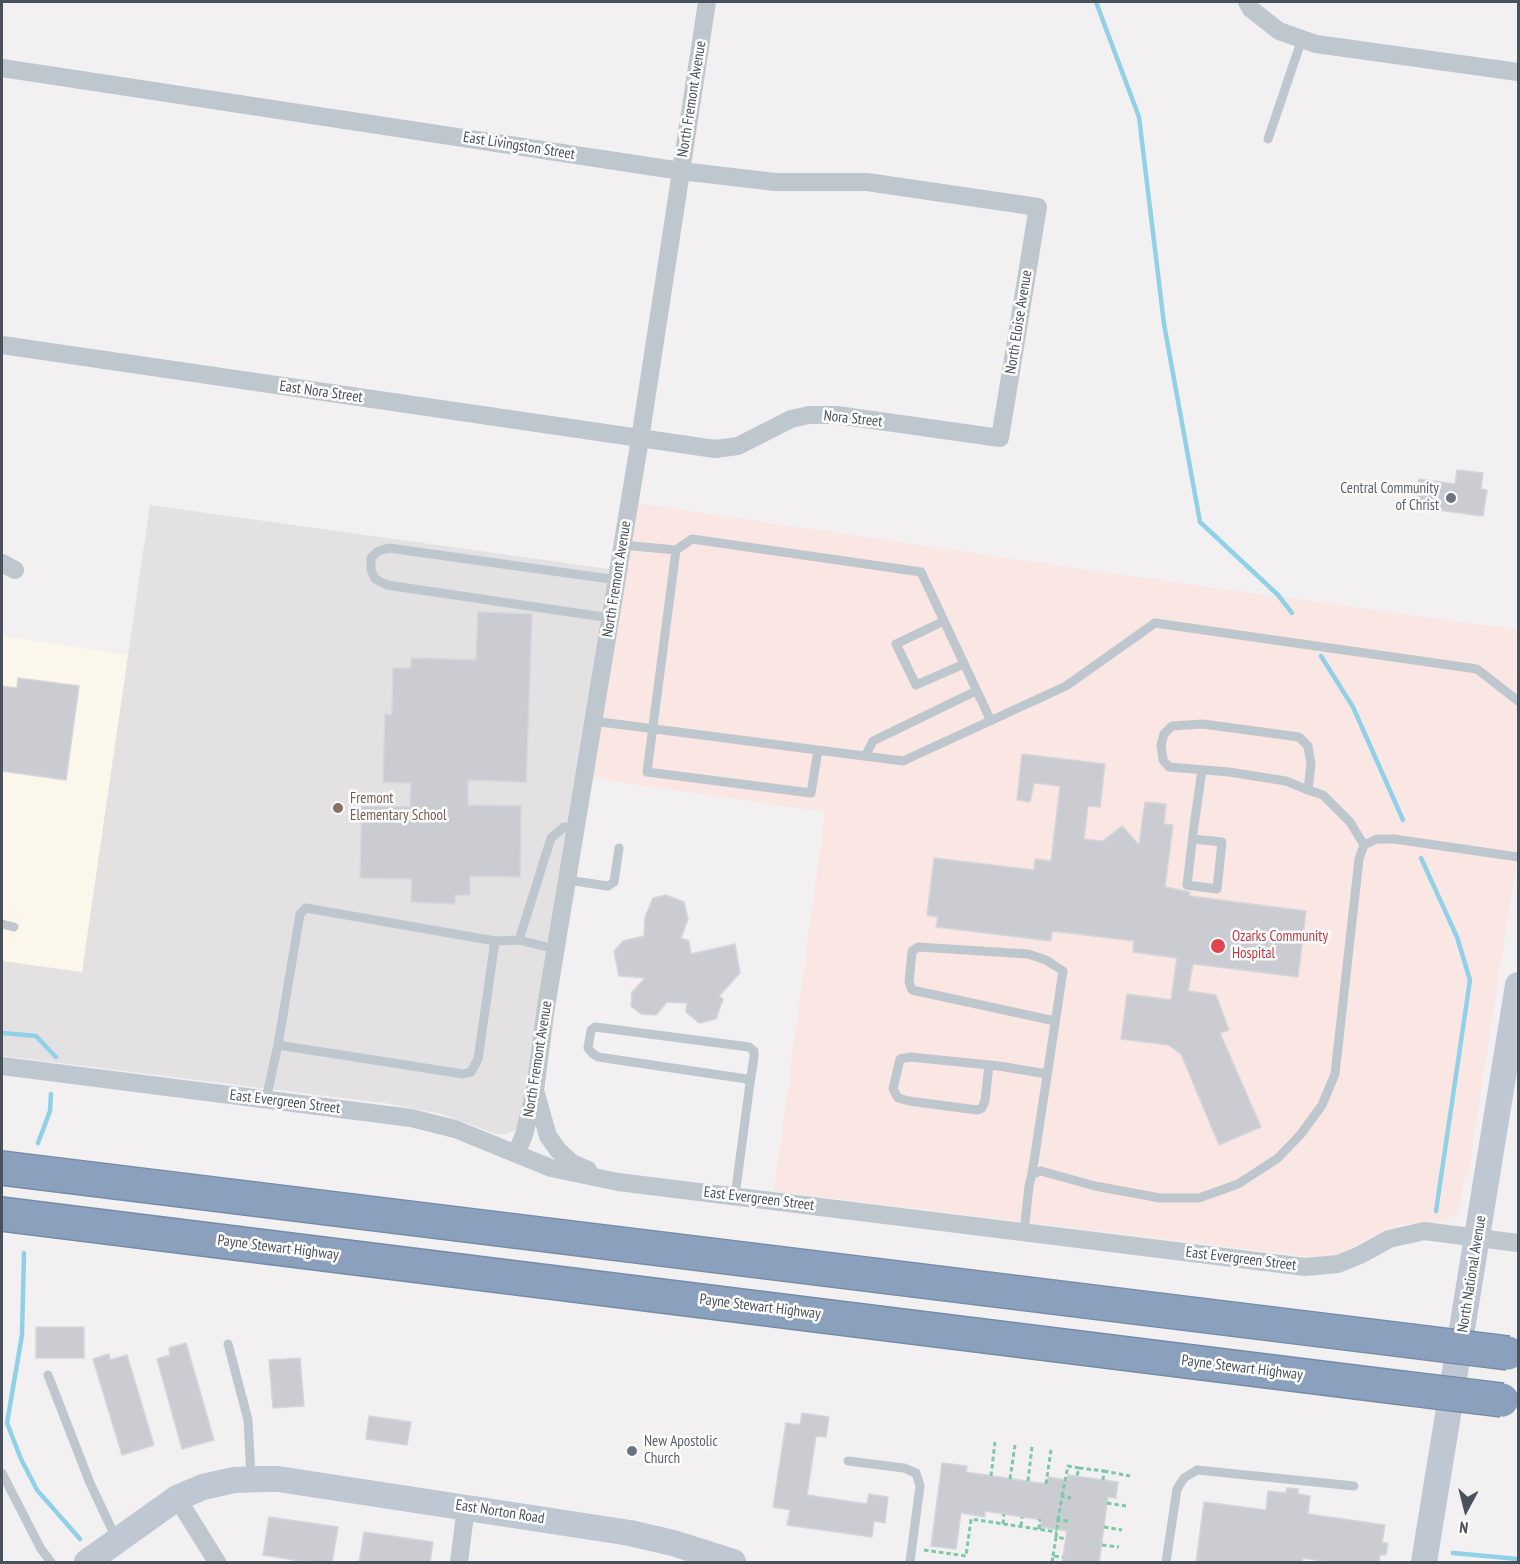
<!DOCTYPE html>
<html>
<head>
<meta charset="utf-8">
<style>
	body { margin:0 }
	#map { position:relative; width:1520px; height:1564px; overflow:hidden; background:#f2f0f0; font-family:"PT Sans Narrow",sans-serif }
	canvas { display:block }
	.frame { position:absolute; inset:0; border:3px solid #49525c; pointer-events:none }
	.north { position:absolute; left:1436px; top:1480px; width:60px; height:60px; -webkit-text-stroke:4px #fff; paint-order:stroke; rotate:187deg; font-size:16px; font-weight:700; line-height:24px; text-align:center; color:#49525c }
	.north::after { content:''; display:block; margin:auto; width:21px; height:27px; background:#49525c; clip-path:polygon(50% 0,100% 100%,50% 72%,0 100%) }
</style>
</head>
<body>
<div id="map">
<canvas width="1520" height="1564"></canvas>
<div class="frame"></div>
<div class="north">N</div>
</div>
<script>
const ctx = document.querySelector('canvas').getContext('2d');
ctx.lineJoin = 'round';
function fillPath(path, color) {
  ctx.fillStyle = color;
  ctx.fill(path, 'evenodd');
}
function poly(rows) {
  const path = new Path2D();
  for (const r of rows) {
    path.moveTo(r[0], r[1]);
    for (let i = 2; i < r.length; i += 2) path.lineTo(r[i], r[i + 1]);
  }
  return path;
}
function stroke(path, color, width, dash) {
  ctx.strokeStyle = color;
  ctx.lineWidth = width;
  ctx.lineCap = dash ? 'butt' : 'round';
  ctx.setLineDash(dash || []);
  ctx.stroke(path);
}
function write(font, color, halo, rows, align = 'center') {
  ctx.font = font + ' "PT Sans Narrow",sans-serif';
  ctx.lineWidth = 5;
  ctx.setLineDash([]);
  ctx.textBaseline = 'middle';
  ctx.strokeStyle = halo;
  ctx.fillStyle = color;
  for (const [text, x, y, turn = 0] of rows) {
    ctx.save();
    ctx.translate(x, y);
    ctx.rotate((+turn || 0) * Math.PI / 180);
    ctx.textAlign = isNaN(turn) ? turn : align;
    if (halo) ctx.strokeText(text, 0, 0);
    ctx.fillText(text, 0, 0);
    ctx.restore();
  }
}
fillPath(poly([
	[2,636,128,655,82,973,2,961]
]), '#fbf7eb');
fillPath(poly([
	[150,505,609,569,521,1125,514,1131,506,1134,496,1134,442,1114,384,1103,2,1056,2,961,82,972]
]), '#e3e1e1');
fillPath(poly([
	[635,503,1087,570,1518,630,1518,852,1469,1170,1464,1180,1460,1206,1456,1213,1444,1222,1398,1225,1370,1237,1346,1251,1331,1256,1311,1257,774,1191,825,812,592,778]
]), '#fae6e3');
stroke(poly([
	[1096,2,1139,117,1164,324,1200,522,1278,595,1292,613],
	[1321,656,1353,707,1403,820],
	[1421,858,1457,937,1470,980,1436,1211],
	[2,1033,36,1036,56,1057],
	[38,1143,50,1111,51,1094],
	[24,1253,22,1335,7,1423,21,1459,37,1490,80,1539],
	[1453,1553,1518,1559]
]), '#91d1e7', 4.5);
const building = poly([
	[1457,470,1483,473,1481,489,1487,490,1483,516,1415,507,1419,479,1455,484,1457,470],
	[478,612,532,614,526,782,468,780,468,805,521,806,520,877,470,876,470,895,455,895,455,904,411,902,412,879,360,878,362,806,410,807,411,783,383,782,385,714,392,715,393,668,411,668,411,658,476,660,478,612],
	[18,678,79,686,66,780,2,771,2,686,17,688,18,678],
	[1022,754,1105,764,1100,807,1088,806,1084,839,1103,841,1122,826,1139,845,1145,802,1166,804,1164,824,1173,825,1165,887,1190,892,1189,896,1306,911,1298,977,1193,964,1188,991,1216,995,1229,1030,1220,1033,1261,1127,1219,1145,1181,1054,1168,1045,1121,1039,1127,994,1171,1000,1177,958,1133,952,1134,941,1052,931,1051,941,936,927,938,917,927,915,934,858,1034,870,1035,859,1051,861,1060,786,1034,783,1030,802,1017,800,1022,754],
	[666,895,684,902,688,919,681,938,689,941,691,954,735,944,740,973,719,996,723,999,716,1019,699,1023,686,1012,687,1003,667,1002,656,1015,641,1014,631,1006,632,992,645,978,619,976,614,951,623,941,644,936,645,917,653,898,666,895],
	[36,1327,84,1327,84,1358,36,1358,36,1327],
	[186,1343,214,1440,182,1449,157,1359,170,1355,169,1348,186,1343],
	[109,1354,110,1360,127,1355,154,1445,122,1455,93,1359,109,1354],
	[300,1358,304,1406,273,1408,269,1360,300,1358],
	[802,1413,829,1417,826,1437,816,1436,807,1495,867,1504,869,1494,888,1497,885,1523,874,1521,872,1537,787,1525,790,1510,773,1507,786,1423,800,1425,802,1413],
	[369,1416,411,1422,407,1445,366,1439,369,1416],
	[942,1463,967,1466,966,1472,1047,1484,1048,1477,1067,1480,1068,1475,1118,1482,1116,1498,1108,1497,1099,1563,1062,1563,1067,1531,1040,1527,1042,1520,985,1511,985,1517,961,1513,956,1549,931,1546,942,1463],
	[1287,1488,1298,1489,1298,1494,1310,1496,1308,1514,1385,1525,1382,1543,1388,1543,1386,1555,1380,1555,1379,1563,1334,1563,1303,1558,1302,1563,1196,1563,1204,1502,1266,1510,1268,1491,1286,1493,1287,1488],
	[269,1517,338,1527,332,1563,314,1563,263,1555,269,1517],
	[364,1532,433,1542,430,1563,359,1563,364,1532]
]);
fillPath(building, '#caccd2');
stroke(building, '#d4d6db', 1.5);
const highway = poly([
	[2,1168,1411,1341],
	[2,1214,1403,1388]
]);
stroke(highway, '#768ba7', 36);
stroke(poly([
	[1079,1468,1104,1471,1103,1480],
	[1104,1471,1130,1476],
	[991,1476,995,1442],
	[1010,1479,1015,1445],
	[1028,1481,1032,1447],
	[1046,1484,1051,1450],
	[1062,1496,1068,1466,1079,1468,1077,1476],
	[1107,1503,1126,1506],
	[1058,1520,1062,1496,1071,1498],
	[1003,1524,1004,1514],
	[1021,1526,1022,1517],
	[1104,1527,1122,1530],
	[1039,1529,1040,1519],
	[1056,1537,1058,1520,1068,1521],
	[1102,1545,1119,1547],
	[924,1550,966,1556,971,1519,1057,1532],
	[1053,1556,1056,1537,1066,1539],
	[1052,1562,1053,1556,1063,1557]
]), '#7bc9a7', 3, [4.5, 3]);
stroke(poly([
	[1268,139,1302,39],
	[622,545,676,550,692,539,921,572,991,721],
	[676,550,647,772,811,793,818,750],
	[610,618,387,585,375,579,371,570,371,558,378,551,389,548,617,580],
	[944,621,896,644,916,685,964,664],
	[593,721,903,761,1066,686,1155,623,1477,669,1518,701],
	[865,756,873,741,976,691],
	[1308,790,1311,764,1308,746,1299,737,1203,724,1172,726,1164,734,1161,745,1163,760,1169,767,1229,772,1286,781,1308,790,1323,795,1350,822,1364,845],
	[1193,839,1222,842,1217,889,1187,885,1194,826,1202,770],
	[567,880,608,886,614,882,619,848],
	[2,924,14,927],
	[519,940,551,838,564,827,576,827],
	[278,1045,300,914,306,908,495,941],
	[989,1065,985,1101,982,1108,977,1110,909,1101,898,1098,893,1089,900,1059,910,1057,999,1066,1047,1074],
	[266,1099,278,1045,463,1074,471,1072,478,1059,495,941,519,940,555,949],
	[1032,1174,1063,971,1046,960,1028,954,918,947,912,951,909,982,912,990,1055,1021],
	[735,1196,750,1083,747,1079,598,1057,592,1053,588,1048,591,1030,595,1027,611,1029,749,1047,754,1051,754,1057,750,1083],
	[1024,1232,1029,1186,1032,1174,1041,1171,1095,1186,1160,1198,1199,1198,1238,1184,1278,1158,1301,1134,1322,1105,1335,1074,1359,859,1364,845,1377,839,1394,839,1518,857],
	[228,1344,248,1420,251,1477],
	[48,1375,90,1483,116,1538],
	[848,1461,904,1468,916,1473,920,1486,910,1562],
	[2,1473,41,1549,51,1562],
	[1166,1562,1177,1489,1184,1478,1197,1470,1354,1486]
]), '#bfc7ce', 9);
stroke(poly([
	[1247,2,1251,9,1279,31,1316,44,1518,72],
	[2,68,681,171,775,182,867,182,1038,207,1000,438,837,415,809,415,791,419,738,446,715,449,2,345],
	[2,563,15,570],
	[2,1066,411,1118,455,1129,551,1168,618,1182,1305,1267,1338,1264,1360,1255,1389,1239,1424,1231,1518,1243],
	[536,1094,548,1136,558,1150,572,1163,588,1170],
	[516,1154,524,1135,535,1090,546,1007,640,439,707,2],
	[177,1498,217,1562],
	[459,1562,466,1507]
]), '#bfc7ce', 18);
stroke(poly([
	[87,1562,177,1498,203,1487,234,1480,263,1479,278,1479,630,1533,673,1543,733,1562],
	[1424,1562,1518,985]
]), '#bfc7d2', 26);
stroke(highway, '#8ba0bc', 33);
const highwayBridge = poly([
	[1411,1341,1508,1353],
	[1403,1388,1502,1400]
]);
stroke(highwayBridge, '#768ba7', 36, []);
stroke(highwayBridge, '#8ba0bc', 33);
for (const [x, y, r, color] of [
	[1451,498,6,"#6b7280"],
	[338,808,6,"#8d6e63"],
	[1218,946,8,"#e0444e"],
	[632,1451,6,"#6b7280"]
]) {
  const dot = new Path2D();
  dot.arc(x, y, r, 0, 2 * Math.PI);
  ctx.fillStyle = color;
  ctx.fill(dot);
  stroke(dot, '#fff', 2);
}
write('15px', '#49525c', '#fff', [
	["North Fremont Avenue",692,99,-81],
	["East Livingston Street",519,146,9],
	["North Eloise Avenue",1019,322,-81],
	["East Nora Street",321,392,8],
	["Nora Street",853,419,6],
	["North Fremont Avenue",617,579,-81],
	["North Fremont Avenue",538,1059,-81],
	["East Evergreen Street",285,1102,7],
	["East Evergreen Street",759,1199,7],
	["Payne Stewart Highway",278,1248,7],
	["East Evergreen Street",1241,1259,7],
	["North National Avenue",1472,1274,-81],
	["Payne Stewart Highway",760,1307,7],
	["Payne Stewart Highway",1242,1368,7],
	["East Norton Road",500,1512,9]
]);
write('15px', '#5b616d', '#fff', [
	["Central Community",1439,489],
	["of Christ",1439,506],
	["New Apostolic",644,1442,"left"],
	["Church",644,1459,"left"]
], 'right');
write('15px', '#785e54', '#fff', [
	["Fremont",350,799],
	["Elementary School",350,816]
], 'left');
write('15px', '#be3a42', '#fff', [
	["Ozarks Community",1232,937],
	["Hospital",1232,954]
], 'left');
</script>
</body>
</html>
